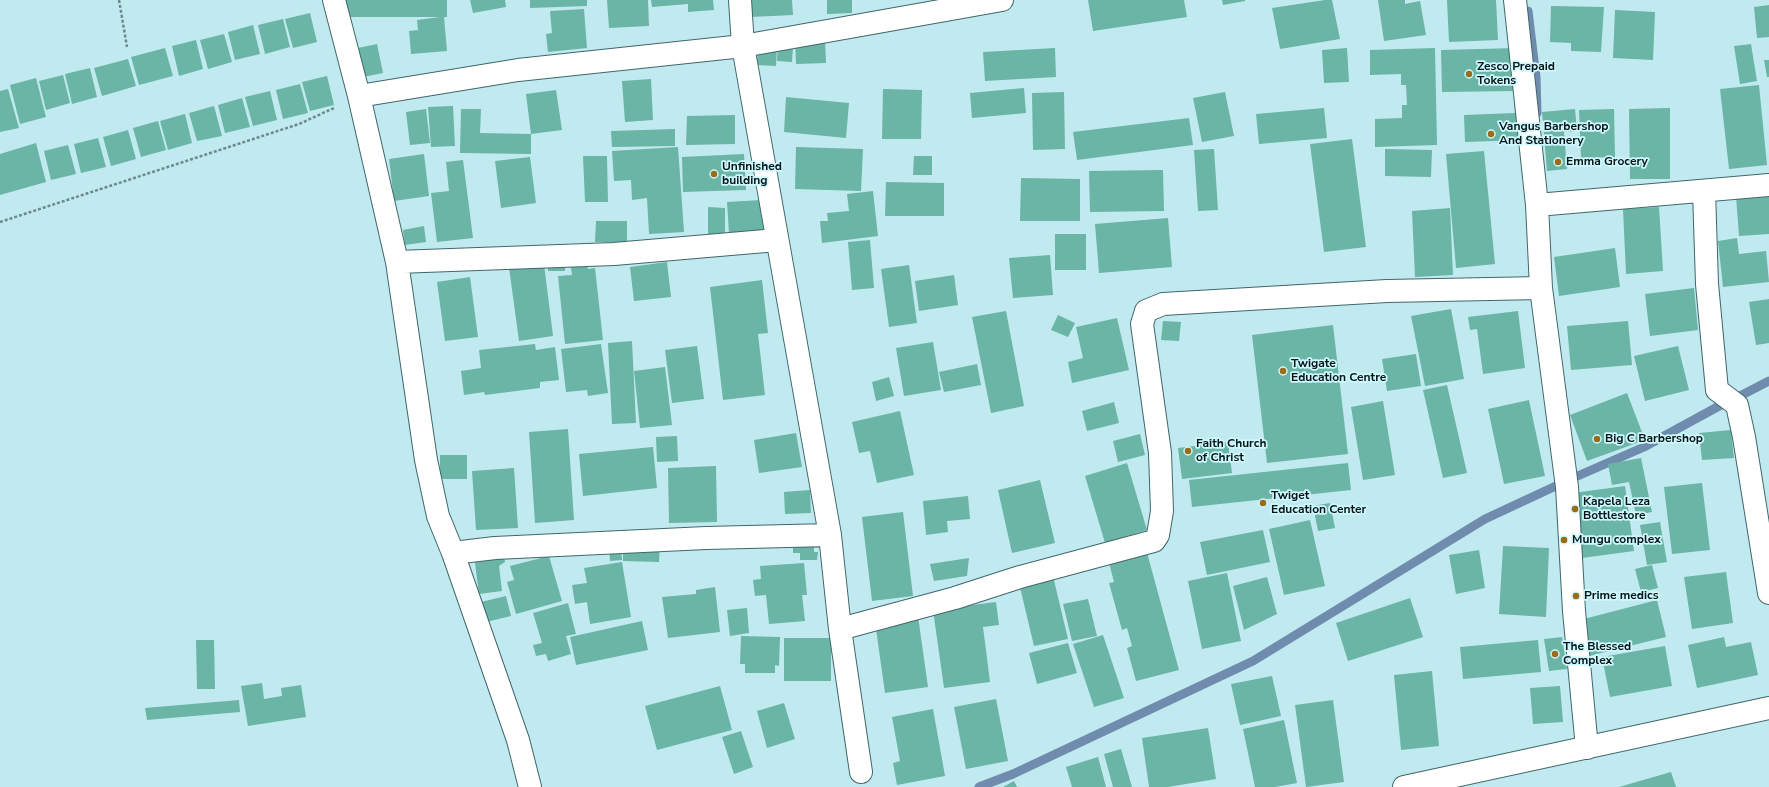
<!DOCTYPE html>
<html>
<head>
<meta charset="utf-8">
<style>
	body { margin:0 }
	canvas { display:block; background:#c0eaef }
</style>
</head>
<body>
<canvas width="1769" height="787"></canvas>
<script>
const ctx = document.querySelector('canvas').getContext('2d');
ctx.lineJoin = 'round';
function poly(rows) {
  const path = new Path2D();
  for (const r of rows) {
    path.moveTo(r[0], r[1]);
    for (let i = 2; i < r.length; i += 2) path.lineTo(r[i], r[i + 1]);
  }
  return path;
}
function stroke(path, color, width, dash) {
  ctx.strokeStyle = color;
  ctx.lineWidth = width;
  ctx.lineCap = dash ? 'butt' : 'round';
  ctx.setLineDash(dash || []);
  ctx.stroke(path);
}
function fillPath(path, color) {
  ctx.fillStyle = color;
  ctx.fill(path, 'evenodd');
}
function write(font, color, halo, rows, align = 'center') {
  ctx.font = font + ' "Nunito Sans",sans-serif';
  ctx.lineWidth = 3.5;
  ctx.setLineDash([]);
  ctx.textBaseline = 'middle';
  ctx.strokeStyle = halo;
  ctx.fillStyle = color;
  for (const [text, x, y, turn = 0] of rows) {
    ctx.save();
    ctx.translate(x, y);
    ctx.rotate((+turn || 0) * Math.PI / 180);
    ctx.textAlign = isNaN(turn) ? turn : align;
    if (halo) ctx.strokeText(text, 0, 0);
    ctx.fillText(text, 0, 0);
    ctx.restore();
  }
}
stroke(poly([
	[1528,11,1536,77,1537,113],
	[1740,396,1769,381],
	[1571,470,1573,478,1644,447,1721,405],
	[979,787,1013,774,1253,661,1485,519,1558,485]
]), '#6f8cae', 9);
fillPath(poly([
	[346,0,447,0,447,17,444,17,447,51,411,54,409,31,418,30,417,20,440,17,346,17],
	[470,0,505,0,506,7,473,13],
	[530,0,587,0,587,6,530,8],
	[607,0,648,0,649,26,609,28],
	[651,0,713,0,714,10,688,12,688,4,652,7],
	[750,0,792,0,793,15,751,17],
	[827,0,852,0,852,13,827,14],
	[1088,0,1184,0,1187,17,1093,31],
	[1222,0,1245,0,1245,1,1223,5],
	[1325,0,1332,0,1340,39,1280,49,1272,8],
	[1378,0,1405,0,1405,4,1420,1,1426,35,1384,41],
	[1447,0,1496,0,1498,40,1449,42],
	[1769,5,1769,37,1757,38,1754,7],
	[1551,6,1604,7,1601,52,1571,51,1571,43,1550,42],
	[584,9,587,48,548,52,546,34,552,33,550,11],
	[1615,10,1655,12,1653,60,1613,58],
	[310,13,317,42,293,48,285,19],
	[283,19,290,47,265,54,258,25],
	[253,25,260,54,235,60,228,32],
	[224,34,232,62,208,69,200,40],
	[825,38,826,63,796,64,795,39],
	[196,40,203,69,179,76,172,46],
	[377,44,383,73,358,78,353,49],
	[1751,44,1757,81,1740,84,1734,46],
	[758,46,777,47,776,66,757,65],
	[778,46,793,47,792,62,777,61],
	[165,48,173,76,139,85,131,57],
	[1055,48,1056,77,985,81,983,52],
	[1347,48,1349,82,1324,83,1322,50],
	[1435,48,1437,145,1375,147,1375,119,1402,118,1402,105,1407,105,1406,85,1401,85,1401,74,1370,75,1370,50],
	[1517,48,1517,91,1442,92,1441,50],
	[128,59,136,86,102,96,94,68],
	[1764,60,1769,60,1769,77,1767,77],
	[90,68,97,97,72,104,65,74],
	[63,75,70,103,46,110,39,81],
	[327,76,334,105,310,111,302,82],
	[36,78,46,117,20,124,10,85],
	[651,79,653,120,625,122,622,81],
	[300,84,308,113,283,119,276,90],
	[1759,85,1767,165,1729,169,1720,89],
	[1024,88,1026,113,972,118,970,93],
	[8,89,19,128,0,132,0,91],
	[883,89,922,90,921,139,882,139],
	[556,90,562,130,531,134,531,154,460,153,461,109,481,109,480,133,531,134,526,94],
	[270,91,277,120,253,126,245,97],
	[1064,92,1065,149,1033,150,1032,93],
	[1225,92,1234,136,1202,142,1193,98],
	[786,97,849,103,846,138,784,132],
	[242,98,250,127,225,133,218,105],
	[1521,100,1522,140,1465,142,1464,115,1515,113,1514,101],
	[214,106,222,136,197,141,189,113],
	[453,106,455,146,431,147,428,107],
	[1324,108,1327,138,1259,144,1256,114],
	[1670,108,1670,179,1630,179,1629,109],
	[426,109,430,143,410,145,406,112],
	[1575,109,1577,131,1564,132,1567,169,1547,171,1542,112],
	[1614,109,1615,157,1581,158,1579,110],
	[185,114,192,143,168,150,160,121],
	[735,115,735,144,686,145,687,116],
	[1189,118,1193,145,1077,160,1073,132],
	[158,121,166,150,141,157,133,128],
	[675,129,675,146,612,147,611,131],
	[128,130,136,159,111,166,103,137],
	[98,138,106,167,81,173,74,144],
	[1352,139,1366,247,1324,252,1310,144],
	[36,143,46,182,0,195,0,154],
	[68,145,76,174,51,180,44,151],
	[678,147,684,232,649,234,647,198,632,200,631,180,614,181,612,151],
	[796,147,863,149,861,191,795,189],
	[1214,149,1218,210,1198,211,1194,150],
	[1385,149,1432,150,1431,177,1385,176],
	[1484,151,1495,264,1456,268,1446,154],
	[424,154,429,196,394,201,389,159],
	[744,154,746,190,683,192,682,157],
	[583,156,607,156,608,202,585,202],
	[914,156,932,156,932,175,913,175],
	[530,157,536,203,501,208,495,161],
	[463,160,473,238,437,242,431,193,449,191,446,162],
	[1163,170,1164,211,1090,212,1089,171],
	[1021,178,1080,179,1080,221,1020,221],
	[886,182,944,183,944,216,885,216],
	[873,191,878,236,822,243,820,221,828,221,827,213,849,211,847,194],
	[1769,194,1769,234,1739,236,1736,196],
	[761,200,764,232,729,234,727,202],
	[708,207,725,208,725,234,708,234],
	[1659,207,1663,271,1626,274,1623,209],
	[1450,208,1453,275,1415,277,1412,211],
	[1168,218,1172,267,1099,273,1095,224],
	[596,221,627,221,627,242,595,242],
	[424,226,426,242,405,245,403,230],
	[1055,234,1086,234,1086,270,1055,270],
	[1737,238,1739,254,1766,251,1769,282,1723,287,1718,241],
	[870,240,874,288,852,290,848,242],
	[1615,248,1620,287,1559,296,1554,257],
	[1050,255,1053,295,1013,298,1009,258],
	[543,256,553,336,519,341,508,260],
	[565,258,565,271,548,271,548,259],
	[586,259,588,269,595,268,603,340,565,344,558,276,572,275,570,261],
	[667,262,671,297,634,301,630,267],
	[909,265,917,323,889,327,881,269],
	[954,275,958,305,919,311,915,281],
	[470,277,478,337,445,341,437,282],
	[762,280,768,333,758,334,765,395,723,400,710,287],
	[1694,288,1698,330,1650,336,1645,294],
	[1769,299,1769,343,1756,345,1749,302],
	[1451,309,1464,379,1425,386,1411,316],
	[1006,311,1024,406,991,413,972,317],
	[1518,311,1525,368,1483,374,1477,329,1470,330,1468,317],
	[1058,315,1075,323,1068,337,1051,330],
	[1117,318,1129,370,1072,383,1068,362,1083,358,1076,327],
	[1163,321,1181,322,1179,341,1161,340],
	[1628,321,1632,365,1571,370,1567,326],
	[1333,325,1348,454,1267,463,1252,335],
	[632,341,636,423,612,424,608,343],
	[933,342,941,390,904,396,896,348],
	[535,344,536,350,555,347,559,380,540,382,540,388,485,395,484,392,464,395,461,371,481,368,479,350],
	[601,344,608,393,588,396,587,390,566,392,561,349],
	[697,346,704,399,672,403,665,350],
	[1678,346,1689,390,1645,401,1634,356],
	[1416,354,1421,386,1387,391,1382,359],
	[977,364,981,385,944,392,939,372],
	[665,367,672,425,640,428,634,371],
	[889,377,894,396,876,401,872,382],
	[1447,385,1467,473,1443,478,1423,390],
	[1627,393,1645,440,1587,461,1570,415],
	[1529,400,1545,476,1504,484,1488,409],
	[1383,401,1395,475,1363,480,1351,407],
	[1114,402,1119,423,1087,431,1082,411],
	[900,411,914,475,877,483,870,451,859,453,852,422],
	[568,429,574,520,535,523,529,432],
	[1731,430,1734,458,1702,460,1699,433],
	[796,433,802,467,759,473,754,440],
	[1140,434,1145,455,1118,462,1113,441],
	[677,436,678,461,657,462,656,437],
	[1228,442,1232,473,1182,479,1178,448],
	[653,447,657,488,583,496,579,454],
	[440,455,467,455,467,479,440,479],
	[1641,458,1652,512,1636,515,1629,482,1612,485,1608,464],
	[1127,463,1147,530,1105,543,1085,476],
	[1348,463,1351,490,1192,507,1189,480],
	[716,466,717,522,669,523,668,468],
	[514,468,518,528,476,530,472,471],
	[1040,480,1055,543,1012,553,998,490],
	[1702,483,1710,550,1672,554,1664,487],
	[1625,486,1634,551,1582,558,1573,493],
	[810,490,811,513,785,514,784,492],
	[968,496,970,519,947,521,948,532,926,535,923,501],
	[1330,503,1335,528,1318,531,1313,506],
	[903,512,913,596,872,601,862,517],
	[1310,520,1325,586,1284,595,1269,529],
	[1660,522,1667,562,1647,565,1640,525],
	[1263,530,1270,562,1207,575,1200,542],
	[623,543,660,544,659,562,623,561],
	[621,544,622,560,610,561,609,545],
	[793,544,814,545,814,552,818,552,817,560,800,560,800,553,793,553],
	[1503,546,1549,548,1546,617,1499,614],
	[1146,549,1179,670,1136,681,1127,648,1132,646,1127,628,1122,630,1109,583,1114,582,1108,559],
	[1479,550,1485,588,1456,594,1449,555],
	[503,551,505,562,499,566,502,591,479,594,474,555],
	[549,556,562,601,516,614,507,582,514,580,510,566],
	[969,558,967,576,934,581,930,564],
	[622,562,631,617,590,624,587,602,575,604,572,585,587,583,584,568],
	[804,563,807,595,802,595,805,621,769,624,766,595,755,596,753,580,761,579,760,566],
	[1652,565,1658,588,1641,592,1635,569],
	[1052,572,1068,639,1034,646,1018,579],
	[1726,572,1733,623,1692,629,1684,577],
	[1227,573,1241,641,1202,649,1188,581],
	[1267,577,1277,614,1244,630,1233,586],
	[715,587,720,632,668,638,662,597,696,594,696,590],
	[506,596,511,616,486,622,481,602],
	[1410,598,1423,637,1348,661,1336,623],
	[1088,599,1097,636,1072,641,1063,604],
	[1657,600,1666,637,1589,656,1580,620],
	[996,602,999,625,983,627,990,682,944,688,933,610],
	[568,603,576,634,566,636,571,654,548,661,546,654,536,656,533,645,542,643,533,613],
	[747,608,749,633,730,636,727,610],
	[918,616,928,687,885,693,875,622],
	[642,621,648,650,576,665,570,637],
	[1103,635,1124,698,1094,707,1073,644],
	[741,636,780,637,779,666,775,665,775,673,745,673,745,664,740,664],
	[1562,637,1567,669,1549,671,1544,639],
	[1724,637,1726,647,1751,642,1758,675,1697,688,1688,645],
	[784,638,831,638,831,681,784,681],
	[196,640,214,640,215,689,197,689],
	[1538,640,1541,672,1463,679,1460,647],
	[1068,643,1077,673,1037,684,1029,653],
	[1665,646,1672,686,1610,697,1602,657],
	[1432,671,1439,746,1401,750,1394,675],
	[1272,676,1281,716,1240,725,1231,684],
	[262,683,264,699,282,696,281,688,301,685,306,717,248,726,241,686],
	[720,686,732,730,657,750,645,706],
	[1560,686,1563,722,1533,724,1530,688],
	[996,699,1008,761,966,769,954,707],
	[239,700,240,712,147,720,145,708],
	[1333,700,1344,782,1306,787,1295,705],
	[784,703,795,739,767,748,757,711],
	[933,709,945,776,897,785,893,763,900,761,892,717],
	[1284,720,1297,783,1275,787,1255,787,1243,729],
	[1208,728,1216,779,1168,787,1149,787,1142,738],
	[741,731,753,767,734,774,722,737],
	[1121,749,1132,787,1113,787,1104,754],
	[1098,757,1106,787,1072,787,1066,767],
	[1671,772,1676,787,1619,787],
	[1014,781,1017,787,1003,787]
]), '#6ab5a5');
const minor = poly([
	[334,0,359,96,397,262,426,460,438,516,453,553,518,740,530,787],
	[740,0,743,46,830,535,840,629,861,772],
	[1515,0,1537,205,1541,288,1567,487,1574,611,1587,748],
	[359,96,518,70,743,46,1002,0],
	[1704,191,1707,284,1717,390,1737,405,1744,437,1769,593],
	[1537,205,1769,185],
	[397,262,614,254,777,240],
	[453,553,495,548,706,538,830,535],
	[840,629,955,598,1020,577,1154,541,1158,535,1162,511,1160,453,1142,324,1146,311,1163,304,1387,291,1541,288],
	[1404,787,1769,708]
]);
stroke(minor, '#40676b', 24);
stroke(poly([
	[119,0,127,47],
	[0,222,299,124,334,108]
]), '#6c898d', 2.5, [3, 2]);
stroke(minor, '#fff', 22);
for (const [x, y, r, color] of [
	[1469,74,4,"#996b1b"],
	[1491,134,4,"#996b1b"],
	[1558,162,4,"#996b1b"],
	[714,174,4,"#996b1b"],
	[1283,371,4,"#996b1b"],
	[1597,439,4,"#996b1b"],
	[1188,451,4,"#996b1b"],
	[1263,503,4,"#996b1b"],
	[1575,509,4,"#996b1b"],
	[1564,540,4,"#996b1b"],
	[1576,596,4,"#996b1b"],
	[1555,654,4,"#996b1b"]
]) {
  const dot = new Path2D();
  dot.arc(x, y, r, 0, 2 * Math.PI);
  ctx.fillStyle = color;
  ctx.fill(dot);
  stroke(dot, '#cdf8fd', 1.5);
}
write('bold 12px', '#051416', '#cdf8fd', [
	["Zesco Prepaid",1477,67],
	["Tokens",1477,81],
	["Vangus Barbershop",1499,127],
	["And Stationery",1499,141],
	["Emma Grocery",1566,162],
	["Unfinished",722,167],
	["building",722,181],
	["Twigate",1291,364],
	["Education Centre",1291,378],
	["Big C Barbershop",1605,439],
	["Faith Church",1196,444],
	["of Christ",1196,458],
	["Twiget",1271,496],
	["Education Center",1271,510],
	["Kapela Leza",1583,502],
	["Bottlestore",1583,516],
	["Mungu complex",1572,540],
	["Prime medics",1584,596],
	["The Blessed",1563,647],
	["Complex",1563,661]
], 'left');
</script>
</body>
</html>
